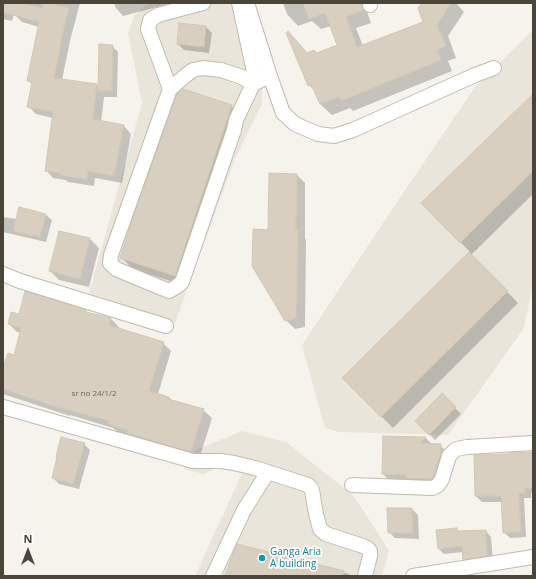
<!DOCTYPE html>
<html>
<head>
<meta charset="utf-8">
<style>
	body { margin:0 }
	#map { position:relative; width:536px; height:579px; overflow:hidden; background:#f6f3ec; font-family:"Open Sans",sans-serif }
	canvas { display:block }
	.frame { position:absolute; inset:0; border:4px solid #4b4439; pointer-events:none }
	.north { position:absolute; left:8px; top:531px; width:40px; height:40px; -webkit-text-stroke:3px #fff; paint-order:stroke; rotate:0deg; font-size:11px; font-weight:700; line-height:16px; text-align:center; color:#4b4439 }
	.north::after { content:''; display:block; margin:auto; width:14px; height:18px; background:#4b4439; clip-path:polygon(50% 0,100% 100%,50% 72%,0 100%) }
</style>
</head>
<body>
<div id="map">
<canvas width="536" height="579"></canvas>
<div class="frame"></div>
<div class="north">N</div>
</div>
<script>
const ctx = document.querySelector('canvas').getContext('2d');
ctx.lineJoin = 'round';
function fillPath(path, color) {
  ctx.fillStyle = color;
  ctx.fill(path, 'evenodd');
}
function poly(rows) {
  const path = new Path2D();
  for (const r of rows) {
    path.moveTo(r[0], r[1]);
    for (let i = 2; i < r.length; i += 2) path.lineTo(r[i], r[i + 1]);
  }
  return path;
}
function stroke(path, color, width, dash) {
  ctx.strokeStyle = color;
  ctx.lineWidth = width;
  ctx.lineCap = dash ? 'butt' : 'round';
  ctx.setLineDash(dash || []);
  ctx.stroke(path);
}
function write(font, color, halo, rows, align = 'center') {
  ctx.font = font + ' "Open Sans",sans-serif';
  ctx.lineWidth = 3.5;
  ctx.setLineDash([]);
  ctx.textBaseline = 'middle';
  ctx.strokeStyle = halo;
  ctx.fillStyle = color;
  for (const [text, x, y, turn = 0] of rows) {
    ctx.save();
    ctx.translate(x, y);
    ctx.rotate((+turn || 0) * Math.PI / 180);
    ctx.textAlign = isNaN(turn) ? turn : align;
    if (halo) ctx.strokeText(text, 0, 0);
    ctx.fillText(text, 0, 0);
    ctx.restore();
  }
}
fillPath(poly([
	[154,3,235,3,262,88,262,104,234,161,175,323,89,293,142,103,128,33,134,16,144,6],
	[533,30,533,283,524,328,448,435,339,432,325,428,302,345,393,208,475,87],
	[242,431,286,442,353,495,389,550,382,576,195,576,242,473,216,468,204,474,184,469,196,450]
]), '#eae5da');
fillPath(poly([
	[3,3,80,3,70,41,62,80,97,85,99,87,112,46,118,52,117,97,104,97,101,122,124,126,131,134,122,183,95,178,94,186,68,182,66,180,53,178,46,170,53,118,36,114,28,106,33,85,28,81,39,27,22,22,14,14,12,21,3,19],
	[114,3,172,3,123,16,116,8],
	[283,3,364,3,371,23,356,28,363,46,424,22,423,3,456,3,464,12,448,36,456,58,448,61,452,71,353,111,350,108,332,115,320,104,315,91,309,85,288,32,308,54,317,54,338,45,331,26,321,29,312,21,298,26,287,14],
	[180,24,206,27,212,33,209,53,184,50,178,44],
	[533,95,533,194,471,255,518,303,393,428,343,378,470,252,422,203],
	[231,106,243,117,186,286,133,269,122,258],
	[297,175,305,183,305,238,306,240,305,327,295,329,286,320],
	[46,215,52,220,46,242,3,232,3,217,17,219],
	[60,232,90,239,99,248,89,287,59,280,50,271],
	[86,311,89,314,111,319,119,327,118,329,163,343,171,351,158,394,169,397,172,401,203,410,212,418,199,459,136,441,131,436,118,432,113,428,70,415,70,416,3,394,3,368,15,356,21,333,17,332,9,324,19,315],
	[442,395,461,414,435,440,416,421],
	[384,437,426,438,432,444,440,445,446,451,440,481,389,480,383,474],
	[84,444,90,450,79,489,59,484,53,478],
	[533,453,533,493,531,493,531,498,524,498,526,537,510,538,504,532,503,502,482,502,476,496],
	[412,509,418,515,419,539,395,538,389,532],
	[456,529,460,532,486,531,491,537,493,561,470,565,464,559,463,552,444,554,439,549],
	[238,545,349,574,352,576,226,576]
]), '#0003');
const building = poly([
	[3,3,22,3,42,8,43,3,49,3,69,8,63,33,54,78,97,84,93,119,124,125,114,176,88,171,87,179,59,175,60,173,45,171,53,112,27,107,32,82,27,81,39,22,3,12,3,3],
	[303,3,362,3,364,10,346,17,357,47,423,22,418,8,422,3,451,3,437,25,446,46,437,50,441,60,341,101,339,97,320,104,311,84,308,86,286,33,288,31,307,53,314,50,317,53,337,45,325,13,309,19,303,3],
	[179,23,206,26,204,47,177,44,179,23],
	[99,44,113,45,112,91,98,91,99,44],
	[183,89,232,105,175,276,120,258,139,200,177,94,183,89],
	[533,94,533,171,460,243,421,203,533,94],
	[269,173,297,174,296,230,298,231,296,318,285,321,252,266,253,229,268,230,269,173],
	[19,207,46,214,40,237,13,231,19,207],
	[59,231,90,238,80,279,49,271,59,231],
	[469,252,508,291,381,417,342,378,469,252],
	[25,291,86,310,86,312,111,318,109,325,164,342,149,391,169,397,168,399,204,409,191,452,127,433,128,430,108,424,109,421,62,408,62,409,3,389,3,368,8,353,14,355,21,328,8,324,11,312,19,314,25,291],
	[442,393,456,407,429,435,415,421,442,393],
	[383,436,426,437,420,443,441,444,440,456,437,465,436,465,436,469,434,475,432,479,431,479,406,478,406,475,382,474,383,436],
	[61,437,85,443,73,484,52,478,57,457,56,457,61,437],
	[533,452,533,488,525,488,525,493,519,493,521,532,503,533,501,496,475,496,474,455,509,454,509,453,533,452],
	[387,508,412,508,413,533,388,533,387,508],
	[457,528,457,531,486,530,487,556,463,560,462,546,438,549,436,530,457,528],
	[237,544,344,571,343,576,225,576,233,554,237,544]
]);
fillPath(building, '#d8cfc1');
stroke(building, '#d3c7b4', 1);
const minor = poly([
	[239,3,256,81],
	[247,3,270,76,283,113,295,124,318,134,334,136,353,130,475,75,494,68],
	[370,3,370,5],
	[253,84,236,120,234,130,182,282,176,287,169,291,116,269,110,263,111,255,170,89,185,76,193,70,203,68,221,70,242,77,253,84,270,76],
	[170,89,148,29,150,20,158,15,203,3],
	[3,274,20,281,166,326],
	[3,407,193,461,221,461,234,463,255,468,308,485,311,488,312,490,316,514,320,529,326,534,363,546,367,548,370,551,370,556,365,576],
	[352,485,433,488,438,485,442,479,449,456,456,449,467,447,533,443],
	[213,576,244,510,268,472],
	[413,576,533,557]
]);
stroke(minor, '#c2bbae', 16);
stroke(minor, '#fff', 14);
for (const [x, y, r, color] of [
	[262,558,4,"#0f9aa8"]
]) {
  const dot = new Path2D();
  dot.arc(x, y, r, 0, 2 * Math.PI);
  ctx.fillStyle = color;
  ctx.fill(dot);
  stroke(dot, '#fff', 1.5);
}
write('8px', '#6e675b', null, [
	["sr no 24/1/2",94,394]
]);
write('10px', '#0d838f', '#fff', [
	["Ganga Aria",270,552],
	["A building",270,564]
], 'left');
</script>
</body>
</html>
